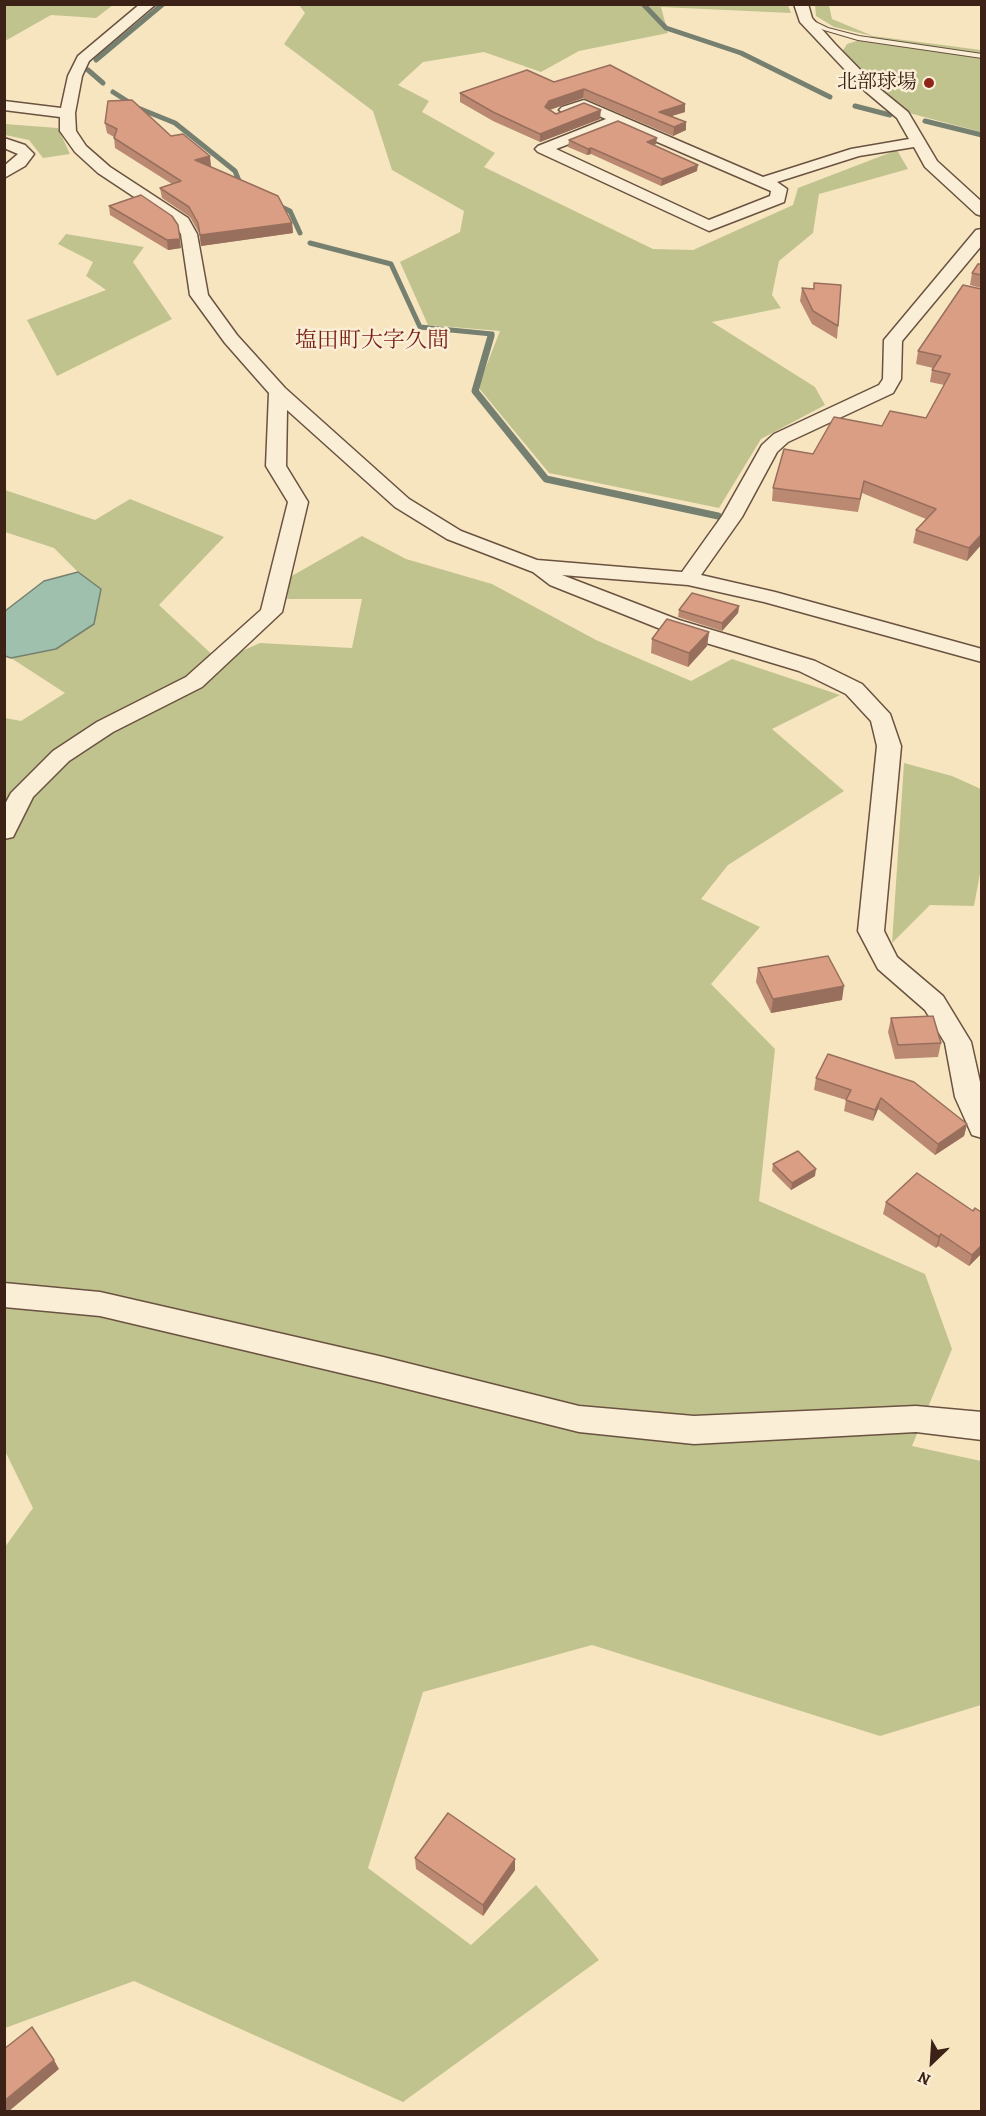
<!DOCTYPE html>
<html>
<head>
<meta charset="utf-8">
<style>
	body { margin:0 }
	#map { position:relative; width:986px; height:2116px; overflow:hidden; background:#f7e5c0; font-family:Alegreya,serif }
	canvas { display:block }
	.frame { position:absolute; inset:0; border:6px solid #3b2116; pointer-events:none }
	.north { position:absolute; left:902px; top:2032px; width:60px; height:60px; -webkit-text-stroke:4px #faeed6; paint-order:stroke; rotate:205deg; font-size:16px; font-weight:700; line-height:24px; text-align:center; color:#3b2116 }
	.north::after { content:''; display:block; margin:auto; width:21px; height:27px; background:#3b2116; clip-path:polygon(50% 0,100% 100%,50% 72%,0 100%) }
</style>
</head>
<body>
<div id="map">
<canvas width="986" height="2116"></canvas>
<div class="frame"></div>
<div class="north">N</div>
</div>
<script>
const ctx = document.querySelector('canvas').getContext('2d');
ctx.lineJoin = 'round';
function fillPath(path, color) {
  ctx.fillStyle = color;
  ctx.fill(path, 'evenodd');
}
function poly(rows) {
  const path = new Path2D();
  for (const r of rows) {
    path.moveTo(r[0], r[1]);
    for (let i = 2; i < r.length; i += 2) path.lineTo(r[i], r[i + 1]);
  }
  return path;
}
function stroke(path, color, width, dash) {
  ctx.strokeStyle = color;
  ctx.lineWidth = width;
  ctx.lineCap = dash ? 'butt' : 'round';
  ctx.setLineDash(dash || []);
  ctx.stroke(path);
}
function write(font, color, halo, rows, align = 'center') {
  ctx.font = font + ' Alegreya,"Noto Serif JP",serif';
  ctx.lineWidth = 5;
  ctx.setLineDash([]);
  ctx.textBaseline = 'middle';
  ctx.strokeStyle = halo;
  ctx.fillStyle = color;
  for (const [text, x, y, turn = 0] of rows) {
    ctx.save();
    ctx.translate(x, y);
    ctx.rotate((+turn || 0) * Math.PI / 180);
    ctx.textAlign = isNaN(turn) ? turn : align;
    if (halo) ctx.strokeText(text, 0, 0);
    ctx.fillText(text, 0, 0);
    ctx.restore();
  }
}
fillPath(poly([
	[5,4,113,4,113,5,96,18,51,15,5,41],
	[299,5,788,5,791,13,661,7,668,33,579,51,541,72,484,52,423,62,398,85,429,101,422,112,495,153,484,167,653,249,693,250,793,205,798,188,897,150,908,169,819,194,813,233,779,261,772,295,781,308,712,322,815,387,825,405,761,439,719,508,549,473,478,387,500,331,428,325,400,262,460,232,464,211,392,170,373,111,284,44,305,13],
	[815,5,829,5,832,19,873,36,981,50,981,132,909,113,842,52,847,44,872,36,834,27,816,16],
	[5,124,58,128,70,154,43,158,29,140,5,135],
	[66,234,144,247,133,262,172,319,57,376,27,320,106,290,86,276,93,262,58,244],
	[5,490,95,520,130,499,224,537,159,605,219,661,260,643,352,648,362,599,287,599,290,577,362,536,406,559,492,584,596,640,691,681,732,659,840,695,772,729,844,791,728,865,701,899,760,927,711,984,775,1049,759,1201,925,1274,952,1349,912,1446,981,1461,981,1705,880,1736,592,1645,423,1692,368,1868,471,1945,536,1885,599,1960,403,2102,134,1981,5,2028,5,1547,33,1508,5,1451,5,718,21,721,65,693,11,658,56,649,101,589,78,572,54,548,5,532],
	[904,763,952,776,981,789,981,868,974,906,930,905,892,943]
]), '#c1c38f');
const water = poly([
	[78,572,101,589,94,624,56,649,11,658,5,656,5,611,44,581,78,572]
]);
fillPath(water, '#9ec0ac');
stroke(water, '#768070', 1.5);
stroke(poly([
	[643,4,666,28,741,53,830,97],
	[96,60,163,4],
	[88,70,103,83],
	[113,92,138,108,175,123,235,171,242,188],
	[855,106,890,115],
	[925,121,982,135],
	[273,203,290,211,300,233],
	[310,243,391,264,420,327,492,334,491,338]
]), '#768070', 5);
stroke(poly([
	[491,336,475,391,546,479,718,516]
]), '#768070', 7);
const service = poly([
	[805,17,828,28,859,36,982,54,982,58,858,40,824,30,803,20,805,17]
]);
const minor = poly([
	[140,4,156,4,89,61,82,76,75,113,76,131,86,146,110,167,188,218,197,234,208,295,237,335,285,388,409,499,461,531,537,560,682,572,722,516,762,445,774,434,879,385,883,379,884,340,976,230,982,229,982,245,902,341,901,379,893,393,788,442,777,452,742,517,701,575,775,592,982,649,982,662,764,602,688,585,562,575,679,620,815,661,862,684,890,714,901,746,884,931,897,957,943,996,971,1042,982,1091,982,1138,972,1135,955,1097,945,1043,925,1010,878,969,858,931,877,746,871,721,846,694,799,671,663,630,550,585,533,572,447,539,395,507,287,410,286,466,308,502,282,612,202,687,113,732,69,761,33,797,13,837,4,839,4,806,11,793,53,751,97,722,186,677,261,610,288,502,266,466,269,393,225,343,190,295,181,234,175,224,98,173,75,152,60,131,60,117,4,110,4,101,61,108,68,76,78,56,140,4],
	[794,4,808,4,812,18,835,44,875,85,908,112,937,161,982,202,982,216,976,214,925,167,914,147,859,156,777,182,787,189,784,202,709,231,538,152,535,149,538,146,606,119,583,109,567,115,559,110,562,107,584,100,763,177,851,149,909,139,897,118,865,91,800,22,794,4],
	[618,125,771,191,770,196,709,220,556,149,618,125],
	[4,138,25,145,34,154,25,166,4,178,4,166,18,154,4,148,4,138],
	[4,1283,100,1292,383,1357,579,1406,694,1416,916,1406,982,1412,982,1440,916,1432,694,1444,579,1432,383,1383,100,1316,4,1307,4,1283]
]);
stroke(service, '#6a5240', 2);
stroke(minor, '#6a5240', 3);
fillPath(service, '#faeed6');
fillPath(minor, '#faeed6');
fillPath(poly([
	[554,82,685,112,672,116,686,122,686,130,673,136,583,98,550,110,556,114,600,119,540,142,493,121,460,102,460,93],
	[105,123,171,136,211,166,209,166,292,223,293,233,201,246,199,233,190,217,162,198,160,188,172,184,115,148,114,137,107,133],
	[569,140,656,144,654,145,697,171,661,186,591,154,587,155,568,147],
	[109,206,181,248,168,250,110,215],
	[981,264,981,288,970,285,972,273],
	[963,285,981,545,967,561,913,543,916,530,926,519,862,493,858,512,772,501,773,488,813,454,882,426,926,418,944,385,930,382,932,370,933,368,916,364,918,351],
	[802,288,838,326,837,339,812,324,800,301],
	[739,606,738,613,722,631,678,617,679,610],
	[709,632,707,646,688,667,651,653,652,639],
	[758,968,842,1000,771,1013,756,982],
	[891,1018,941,1043,938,1057,895,1059,888,1032],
	[816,1078,967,1124,964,1136,935,1155,878,1109,873,1121,844,1111,846,1100,814,1090],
	[773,1164,815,1176,791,1190,772,1171],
	[886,1202,981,1254,969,1266,938,1246,936,1248,883,1214],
	[415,1858,515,1859,515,1870,483,1916,416,1869]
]), '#bb8872');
fillPath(poly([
	[584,89,583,98,549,110,545,107,549,101],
	[685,104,685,112,658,120,659,112],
	[601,110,600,119,540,142,540,134],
	[686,122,686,130,673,136,674,127],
	[657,138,656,144,647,148,647,142],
	[591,148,591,154,587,155,588,149],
	[210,156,211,166,196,170,195,160],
	[698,165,697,171,661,186,662,179],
	[292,223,293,233,201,246,200,235],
	[180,239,181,248,168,250,167,240],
	[981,535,981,545,967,561,969,548],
	[739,606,738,613,722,631,722,623],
	[709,632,707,646,688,667,689,653],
	[844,986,842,1000,771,1013,773,999],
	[881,1098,878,1109,873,1121,875,1110],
	[967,1124,964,1136,935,1155,938,1144],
	[816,1169,815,1176,791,1190,792,1183],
	[941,1234,938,1246,936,1248,939,1237],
	[981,1246,981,1254,969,1266,972,1255],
	[515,1859,515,1870,483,1916,483,1905],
	[54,2060,59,2069,8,2112,4,2112,4,2101]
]), '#986f5c');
const building = poly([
	[610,65,685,104,659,112,686,122,674,127,584,89,549,101,545,107,556,114,584,103,601,110,540,134,493,112,460,93,527,70,554,82,610,65],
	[132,100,171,136,183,134,210,156,195,160,278,196,292,223,200,235,198,223,189,207,160,188,181,181,114,138,117,129,105,123,108,101,132,100],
	[618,121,657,138,647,142,698,165,662,179,591,148,588,149,569,140,618,121],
	[141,195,172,216,178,225,180,239,167,240,109,206,141,195],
	[978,264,981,264,981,275,972,273,978,264],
	[814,283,841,285,838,326,813,311,802,288,814,289,814,283],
	[963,285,981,289,981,535,969,548,916,530,936,509,864,481,860,499,773,488,784,449,813,454,834,417,882,426,890,411,926,418,950,374,932,370,941,356,918,351,963,285],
	[692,593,739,606,722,623,679,610,692,593],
	[667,619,709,632,689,653,652,639,667,619],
	[828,956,844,986,773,999,758,968,828,956],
	[933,1016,941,1043,898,1045,891,1018,933,1016],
	[828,1054,914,1082,967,1124,938,1144,881,1098,875,1110,846,1100,851,1090,816,1078,828,1054],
	[798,1151,816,1169,792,1183,773,1164,798,1151],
	[917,1173,973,1211,975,1208,981,1212,981,1246,972,1255,941,1234,939,1237,886,1202,917,1173],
	[448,1813,515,1859,483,1905,415,1858,448,1813],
	[32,2027,54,2060,4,2101,4,2049,32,2027]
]);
fillPath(building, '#d99e84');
stroke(building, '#986f5c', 1.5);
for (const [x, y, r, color] of [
	[929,83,6,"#8f2418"]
]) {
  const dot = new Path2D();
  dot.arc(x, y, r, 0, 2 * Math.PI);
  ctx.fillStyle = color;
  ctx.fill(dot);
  stroke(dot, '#faeed6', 2);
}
write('20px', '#3b2116', '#faeed6', [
	["北部球場",917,83]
], 'right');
write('22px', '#7a1f14', '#faeed6', [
	["塩田町大字久間",372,342]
]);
</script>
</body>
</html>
